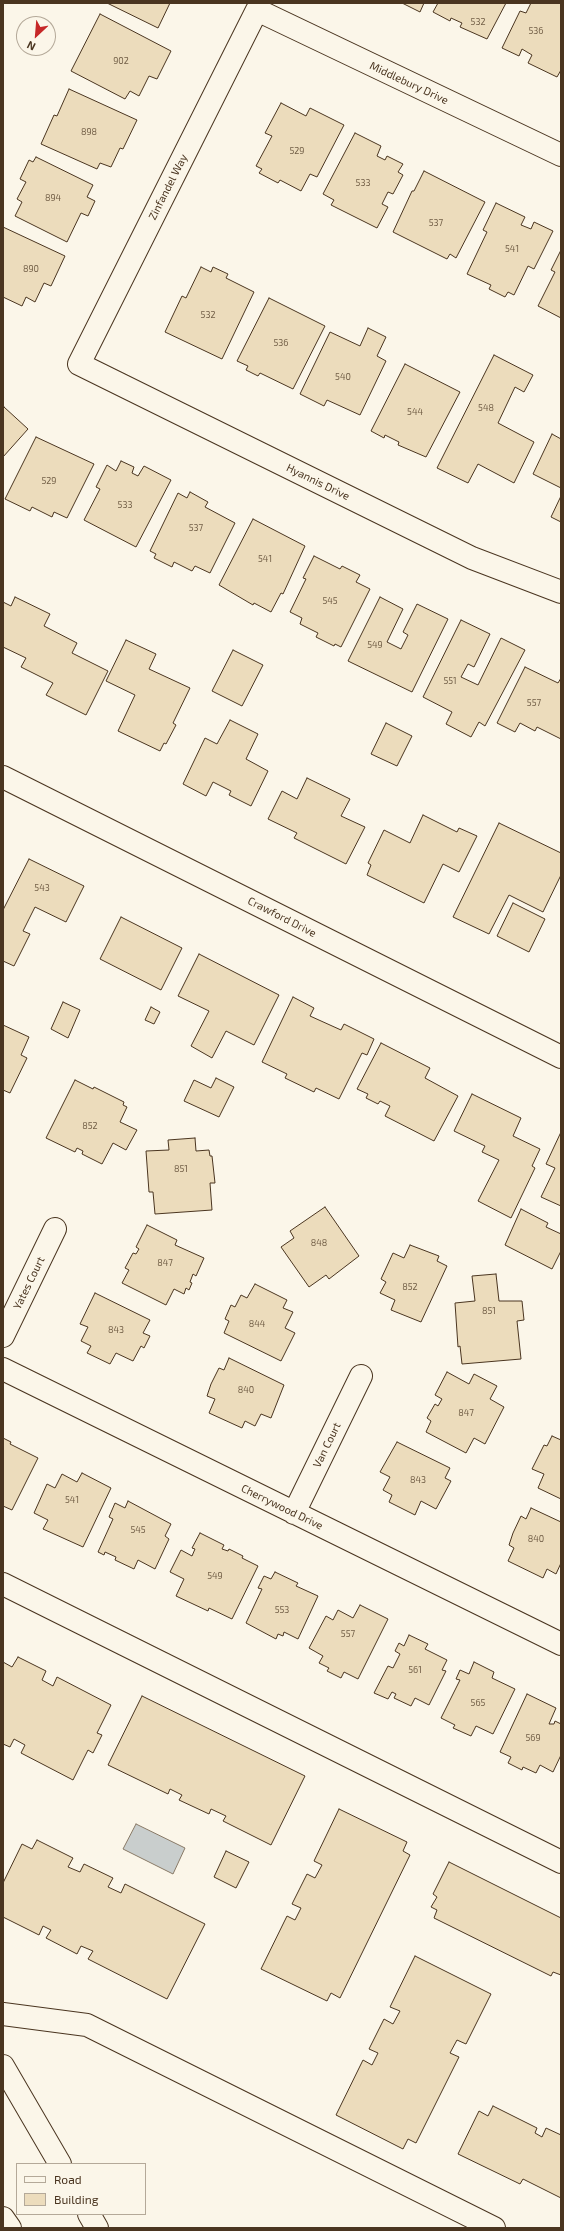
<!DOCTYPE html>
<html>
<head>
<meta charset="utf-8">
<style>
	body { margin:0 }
	#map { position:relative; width:564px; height:2231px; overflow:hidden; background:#fbf6e9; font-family:"Exo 2",sans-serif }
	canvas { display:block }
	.frame { position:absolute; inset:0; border:4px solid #4a3520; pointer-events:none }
	.legend { position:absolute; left:16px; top:2163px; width:130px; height:52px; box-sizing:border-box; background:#fbf6e9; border:1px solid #b4a999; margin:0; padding:5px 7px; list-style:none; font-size:12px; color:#4a3520 }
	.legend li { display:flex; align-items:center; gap:8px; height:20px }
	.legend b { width:20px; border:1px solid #b4a999 }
	.north { position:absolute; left:16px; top:16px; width:40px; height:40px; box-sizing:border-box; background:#fbf6e9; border:1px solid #b4a999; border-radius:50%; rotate:206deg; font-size:11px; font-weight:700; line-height:16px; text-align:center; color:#4a3520 }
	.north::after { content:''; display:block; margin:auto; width:14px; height:18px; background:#c62828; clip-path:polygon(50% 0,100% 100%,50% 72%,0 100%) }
</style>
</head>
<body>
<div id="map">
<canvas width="564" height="2231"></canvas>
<div class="frame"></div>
<ul class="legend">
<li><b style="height:5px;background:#fbf6e9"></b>Road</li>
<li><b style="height:11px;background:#ecdcbc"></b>Building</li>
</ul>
<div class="north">N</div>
</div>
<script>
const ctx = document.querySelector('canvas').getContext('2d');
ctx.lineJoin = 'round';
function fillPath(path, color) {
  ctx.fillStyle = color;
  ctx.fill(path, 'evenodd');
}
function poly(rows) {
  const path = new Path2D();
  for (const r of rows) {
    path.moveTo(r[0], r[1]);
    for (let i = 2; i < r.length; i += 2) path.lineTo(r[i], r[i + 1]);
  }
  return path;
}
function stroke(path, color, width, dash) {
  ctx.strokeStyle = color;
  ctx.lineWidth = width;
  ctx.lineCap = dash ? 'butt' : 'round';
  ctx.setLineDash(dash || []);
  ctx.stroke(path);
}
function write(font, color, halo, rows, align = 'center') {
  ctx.font = font + ' "Exo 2",sans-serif';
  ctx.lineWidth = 3;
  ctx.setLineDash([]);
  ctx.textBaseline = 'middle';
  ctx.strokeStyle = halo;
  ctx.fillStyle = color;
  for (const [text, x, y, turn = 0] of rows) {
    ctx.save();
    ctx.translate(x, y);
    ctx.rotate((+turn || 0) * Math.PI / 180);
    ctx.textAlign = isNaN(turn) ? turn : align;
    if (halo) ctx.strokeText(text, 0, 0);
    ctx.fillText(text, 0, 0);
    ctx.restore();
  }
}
const water = poly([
	[136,1824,185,1848,173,1874,123,1849,136,1824]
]);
fillPath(water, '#c9cecd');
stroke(water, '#887966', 1);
const building = poly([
	[107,3,170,3,158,28,107,3],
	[402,3,424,3,420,12,402,3],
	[438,3,506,3,487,39,460,27,462,23,451,18,450,21,433,12,438,3],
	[531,3,561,3,561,70,557,77,528,63,532,55,522,49,519,56,502,48,520,11,526,13,531,3],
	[100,14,171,51,157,79,149,76,139,96,130,91,125,99,71,71,100,14],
	[69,89,137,120,123,149,120,148,111,167,100,163,97,169,41,144,54,115,57,116,69,89],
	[281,103,306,116,310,108,344,125,317,177,310,174,301,191,280,180,278,183,259,173,262,169,256,166,272,136,265,133,281,103],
	[355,133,381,146,377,156,385,160,387,156,403,164,398,172,403,175,393,194,388,192,382,204,388,207,377,228,331,205,334,200,323,194,355,133],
	[36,157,93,185,87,197,95,201,88,216,81,213,67,242,15,216,22,202,17,199,26,182,20,179,29,160,33,162,36,157],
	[424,171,485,202,456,258,450,254,447,259,393,232,412,191,414,191,424,171],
	[496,203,525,217,521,225,531,229,534,222,553,231,534,269,528,266,514,295,508,292,505,297,489,289,491,285,467,274,487,232,483,230,496,203],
	[3,227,65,256,51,286,44,283,35,302,26,297,22,306,3,297,3,227],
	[561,250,561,318,538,306,555,272,551,270,561,250],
	[201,267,211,272,213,267,228,274,226,278,254,292,222,359,165,332,182,296,186,298,201,267],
	[269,298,325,326,293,389,260,373,258,376,246,370,248,366,237,361,269,298],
	[368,328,386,337,377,356,386,361,360,415,327,400,324,406,300,394,330,332,360,346,368,328],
	[494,355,533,375,524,392,515,387,498,423,534,442,514,483,478,464,468,483,437,468,494,355],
	[405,364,460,392,426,457,398,445,399,442,385,435,384,438,371,431,405,364],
	[4,407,28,429,3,457,3,409,4,407],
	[552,434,561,439,561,488,533,474,552,434],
	[36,437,94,464,67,518,54,512,52,517,32,507,30,511,5,499,36,437],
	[121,461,134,467,132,473,138,476,144,466,171,480,136,547,84,520,100,489,96,487,107,465,116,471,121,461],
	[190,492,208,502,205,507,235,523,210,573,195,566,192,571,174,562,172,567,154,558,156,554,150,551,178,493,187,498,190,492],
	[561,496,561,522,551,517,561,496],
	[253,519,305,546,283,594,281,593,271,612,254,603,253,605,219,585,253,519],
	[314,556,340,569,342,566,360,575,356,582,370,589,341,647,335,644,334,646,316,637,318,633,300,624,302,618,290,612,306,579,303,578,314,556],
	[15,597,50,614,44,626,77,643,72,653,108,671,86,715,46,695,53,683,21,667,26,658,3,647,3,602,11,606,15,597],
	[380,597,403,609,387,642,401,649,408,635,403,632,417,604,448,619,412,692,348,661,380,597],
	[461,620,490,634,474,667,468,664,461,677,478,685,501,638,525,650,485,726,479,722,471,737,446,724,452,712,423,697,461,620],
	[126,640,156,654,149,669,190,688,173,723,176,725,166,744,164,743,160,751,118,731,135,695,106,681,126,640],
	[233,650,263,665,242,706,212,691,233,650],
	[525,667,558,683,561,678,561,739,537,727,535,731,520,723,515,732,497,723,525,667],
	[230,720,258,734,246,759,268,771,251,806,229,795,231,791,213,782,206,796,183,784,205,738,217,744,230,720],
	[386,723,412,736,397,766,371,754,386,723],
	[307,778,350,799,341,816,365,827,346,864,294,838,297,833,268,819,282,791,297,799,307,778],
	[423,815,457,832,459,828,477,836,459,872,443,864,424,903,367,875,371,865,368,863,384,830,410,843,423,815],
	[499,823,561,853,561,875,543,912,509,895,489,934,453,917,499,823],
	[29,859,84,886,66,922,35,907,23,931,30,934,14,966,3,961,3,910,29,859],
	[513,903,545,919,529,952,497,936,513,903],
	[121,917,182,948,161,990,100,959,121,917],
	[199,954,279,995,254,1045,226,1031,212,1058,191,1046,209,1011,178,996,199,954],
	[293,997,314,1008,310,1016,341,1030,344,1024,374,1039,367,1055,362,1053,339,1099,316,1088,314,1092,285,1078,287,1074,262,1062,293,997],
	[63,1002,80,1010,68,1038,51,1029,63,1002],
	[151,1007,160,1012,154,1024,145,1020,151,1007],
	[3,1025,29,1037,21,1055,27,1058,10,1093,3,1090,3,1025],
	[381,1043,430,1068,425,1078,458,1096,434,1141,385,1116,390,1106,380,1101,378,1104,366,1098,368,1094,357,1089,381,1043],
	[216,1078,234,1087,219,1117,184,1101,194,1080,211,1088,216,1078],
	[75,1080,93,1089,94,1087,124,1102,123,1105,127,1107,120,1122,137,1130,126,1150,113,1143,102,1164,82,1154,83,1151,77,1148,75,1152,46,1138,75,1080],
	[472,1094,521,1118,513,1136,540,1149,532,1166,535,1168,511,1218,478,1201,499,1160,482,1152,485,1146,454,1131,472,1094],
	[561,1132,561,1206,541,1197,555,1168,546,1164,561,1132],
	[195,1138,196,1151,209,1150,210,1156,212,1156,215,1183,210,1183,212,1210,155,1214,153,1192,149,1192,146,1151,169,1150,168,1140,195,1138],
	[325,1207,359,1256,329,1279,326,1275,309,1287,281,1247,294,1238,290,1231,325,1207],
	[521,1209,548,1223,546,1227,561,1234,561,1251,552,1269,505,1245,521,1209],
	[147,1225,177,1240,175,1245,204,1258,196,1276,193,1274,190,1282,192,1283,189,1290,186,1288,184,1294,174,1289,166,1305,122,1283,129,1270,125,1268,133,1253,136,1254,139,1249,136,1247,147,1225],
	[410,1245,439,1256,437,1261,447,1266,421,1322,391,1310,395,1300,380,1293,386,1282,381,1279,393,1253,404,1258,410,1245],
	[496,1274,499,1301,522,1301,524,1320,517,1321,521,1359,462,1364,460,1346,458,1347,455,1303,475,1301,472,1276,496,1274],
	[255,1284,287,1300,283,1308,293,1312,285,1328,295,1333,281,1361,224,1333,229,1321,225,1319,231,1305,235,1307,241,1295,247,1298,255,1284],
	[95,1293,150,1320,143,1333,150,1336,144,1348,141,1346,133,1361,116,1353,110,1364,87,1353,91,1346,81,1341,88,1327,80,1324,95,1293],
	[229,1358,284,1385,271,1418,261,1414,255,1426,245,1421,242,1428,209,1413,215,1399,207,1396,211,1384,219,1368,224,1370,229,1358],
	[447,1372,469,1384,474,1374,497,1386,490,1399,504,1407,485,1444,474,1438,466,1453,426,1432,431,1421,427,1418,435,1404,438,1406,442,1399,435,1395,447,1372],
	[552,1436,561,1440,561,1499,538,1488,544,1474,532,1469,544,1445,547,1446,552,1436],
	[3,1438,11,1442,10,1444,38,1458,12,1510,3,1506,3,1438],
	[397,1442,450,1468,445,1478,451,1481,436,1509,421,1501,415,1515,389,1502,392,1495,383,1490,390,1477,380,1472,397,1442],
	[82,1473,111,1488,83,1547,43,1529,48,1520,34,1513,47,1484,55,1488,62,1474,77,1482,82,1473],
	[128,1501,171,1524,165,1536,169,1539,155,1569,138,1560,134,1569,115,1560,116,1557,105,1552,104,1555,98,1552,113,1519,109,1517,115,1503,125,1508,128,1501],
	[531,1508,561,1522,561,1563,556,1574,547,1569,543,1578,508,1561,514,1548,509,1545,513,1533,521,1516,526,1519,531,1508],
	[200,1533,224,1545,222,1549,228,1551,229,1549,243,1556,242,1558,258,1566,232,1619,209,1608,208,1611,176,1596,184,1579,170,1572,181,1550,192,1556,195,1549,192,1548,200,1533],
	[275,1572,298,1583,296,1586,318,1596,298,1639,284,1632,283,1636,278,1634,276,1639,246,1623,262,1589,258,1588,264,1576,271,1579,275,1572],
	[360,1605,388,1619,358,1679,344,1672,341,1678,327,1671,329,1668,319,1663,323,1656,309,1648,326,1616,333,1620,338,1610,353,1618,360,1605],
	[409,1635,428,1644,425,1649,447,1660,442,1670,446,1671,429,1705,415,1698,411,1706,394,1698,396,1694,392,1692,388,1699,374,1693,388,1666,393,1668,400,1654,395,1651,399,1643,404,1646,409,1635],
	[18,1657,46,1671,42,1680,53,1686,57,1677,111,1705,97,1733,102,1735,93,1753,88,1750,73,1780,21,1753,25,1745,14,1739,10,1747,3,1744,3,1662,12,1667,18,1657],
	[474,1662,494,1672,492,1678,515,1689,493,1734,476,1726,471,1736,453,1728,455,1725,441,1718,460,1680,456,1679,460,1670,469,1674,474,1662],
	[527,1694,556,1708,549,1724,554,1724,555,1721,561,1724,561,1755,553,1772,540,1765,536,1773,523,1767,522,1770,508,1763,511,1757,500,1752,527,1694],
	[142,1696,305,1776,271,1845,223,1821,226,1816,211,1809,209,1814,179,1800,182,1795,170,1789,168,1794,108,1765,142,1696],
	[339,1809,407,1842,403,1851,410,1855,340,1998,331,1993,327,2001,261,1969,287,1916,295,1920,301,1908,292,1904,307,1874,315,1878,322,1865,314,1861,339,1809],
	[37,1840,73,1858,68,1867,80,1872,84,1864,113,1878,108,1887,121,1893,125,1884,205,1924,167,1999,88,1959,93,1951,81,1946,77,1954,46,1938,51,1930,43,1926,39,1935,3,1917,3,1883,22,1844,32,1849,37,1840],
	[226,1851,249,1862,236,1888,214,1877,226,1851],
	[449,1862,561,1918,561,1975,553,1972,551,1976,434,1918,437,1910,431,1907,437,1897,433,1894,449,1862],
	[415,1956,491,1994,466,2044,457,2040,450,2053,459,2057,416,2143,408,2139,403,2149,336,2115,363,2060,372,2065,378,2053,369,2049,384,2019,393,2024,400,2011,390,2007,415,1956],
	[493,2106,537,2128,535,2133,542,2137,546,2128,561,2135,561,2198,523,2179,520,2184,458,2154,479,2111,488,2116,493,2106]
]);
fillPath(building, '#ecdcbc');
stroke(building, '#4a3520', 1);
const street = poly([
	[561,155,257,10,79,364,472,558,561,592],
	[3,777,561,1057],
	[3,1336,55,1229],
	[3,1369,561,1644],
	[294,1513,361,1376],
	[3,1584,561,1862],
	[3,2014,87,2025,494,2228]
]);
const primary = poly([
	[3,2066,60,2164],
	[89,2214,97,2228],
	[3,2218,10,2228]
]);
stroke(street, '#4a3520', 24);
stroke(primary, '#4a3520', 24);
stroke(street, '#fbf6e9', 22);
stroke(primary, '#fbf6e9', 22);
write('9px', '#725f47', null, [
	["532",478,22],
	["536",536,31],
	["902",121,61],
	["898",89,132],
	["529",297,151],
	["533",363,183],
	["894",53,198],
	["537",436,223],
	["541",512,249],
	["890",31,269],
	["532",208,315],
	["536",281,343],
	["540",343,377],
	["548",486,408],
	["544",415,412],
	["529",49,481],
	["533",125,505],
	["537",196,528],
	["541",265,559],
	["545",330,601],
	["549",375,645],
	["551",450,681],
	["557",534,703],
	["543",42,888],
	["852",90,1126],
	["851",181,1169],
	["848",319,1243],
	["847",165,1263],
	["852",410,1287],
	["851",489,1311],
	["844",257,1324],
	["843",116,1330],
	["840",246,1390],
	["847",466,1413],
	["843",418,1480],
	["541",72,1500],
	["545",138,1530],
	["840",536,1539],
	["549",215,1576],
	["553",282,1610],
	["557",348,1634],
	["561",415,1670],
	["565",478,1703],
	["569",533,1738]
]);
write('11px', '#4a3520', '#fbf6e9', [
	["Middlebury Drive",409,83,25],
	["Zinfandel Way",168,187,-63],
	["Hyannis Drive",318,482,26],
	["Crawford Drive",282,917,27],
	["Yates Court",29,1283,-64],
	["Van Court",327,1445,-64],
	["Cherrywood Drive",282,1507,26]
]);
</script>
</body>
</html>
